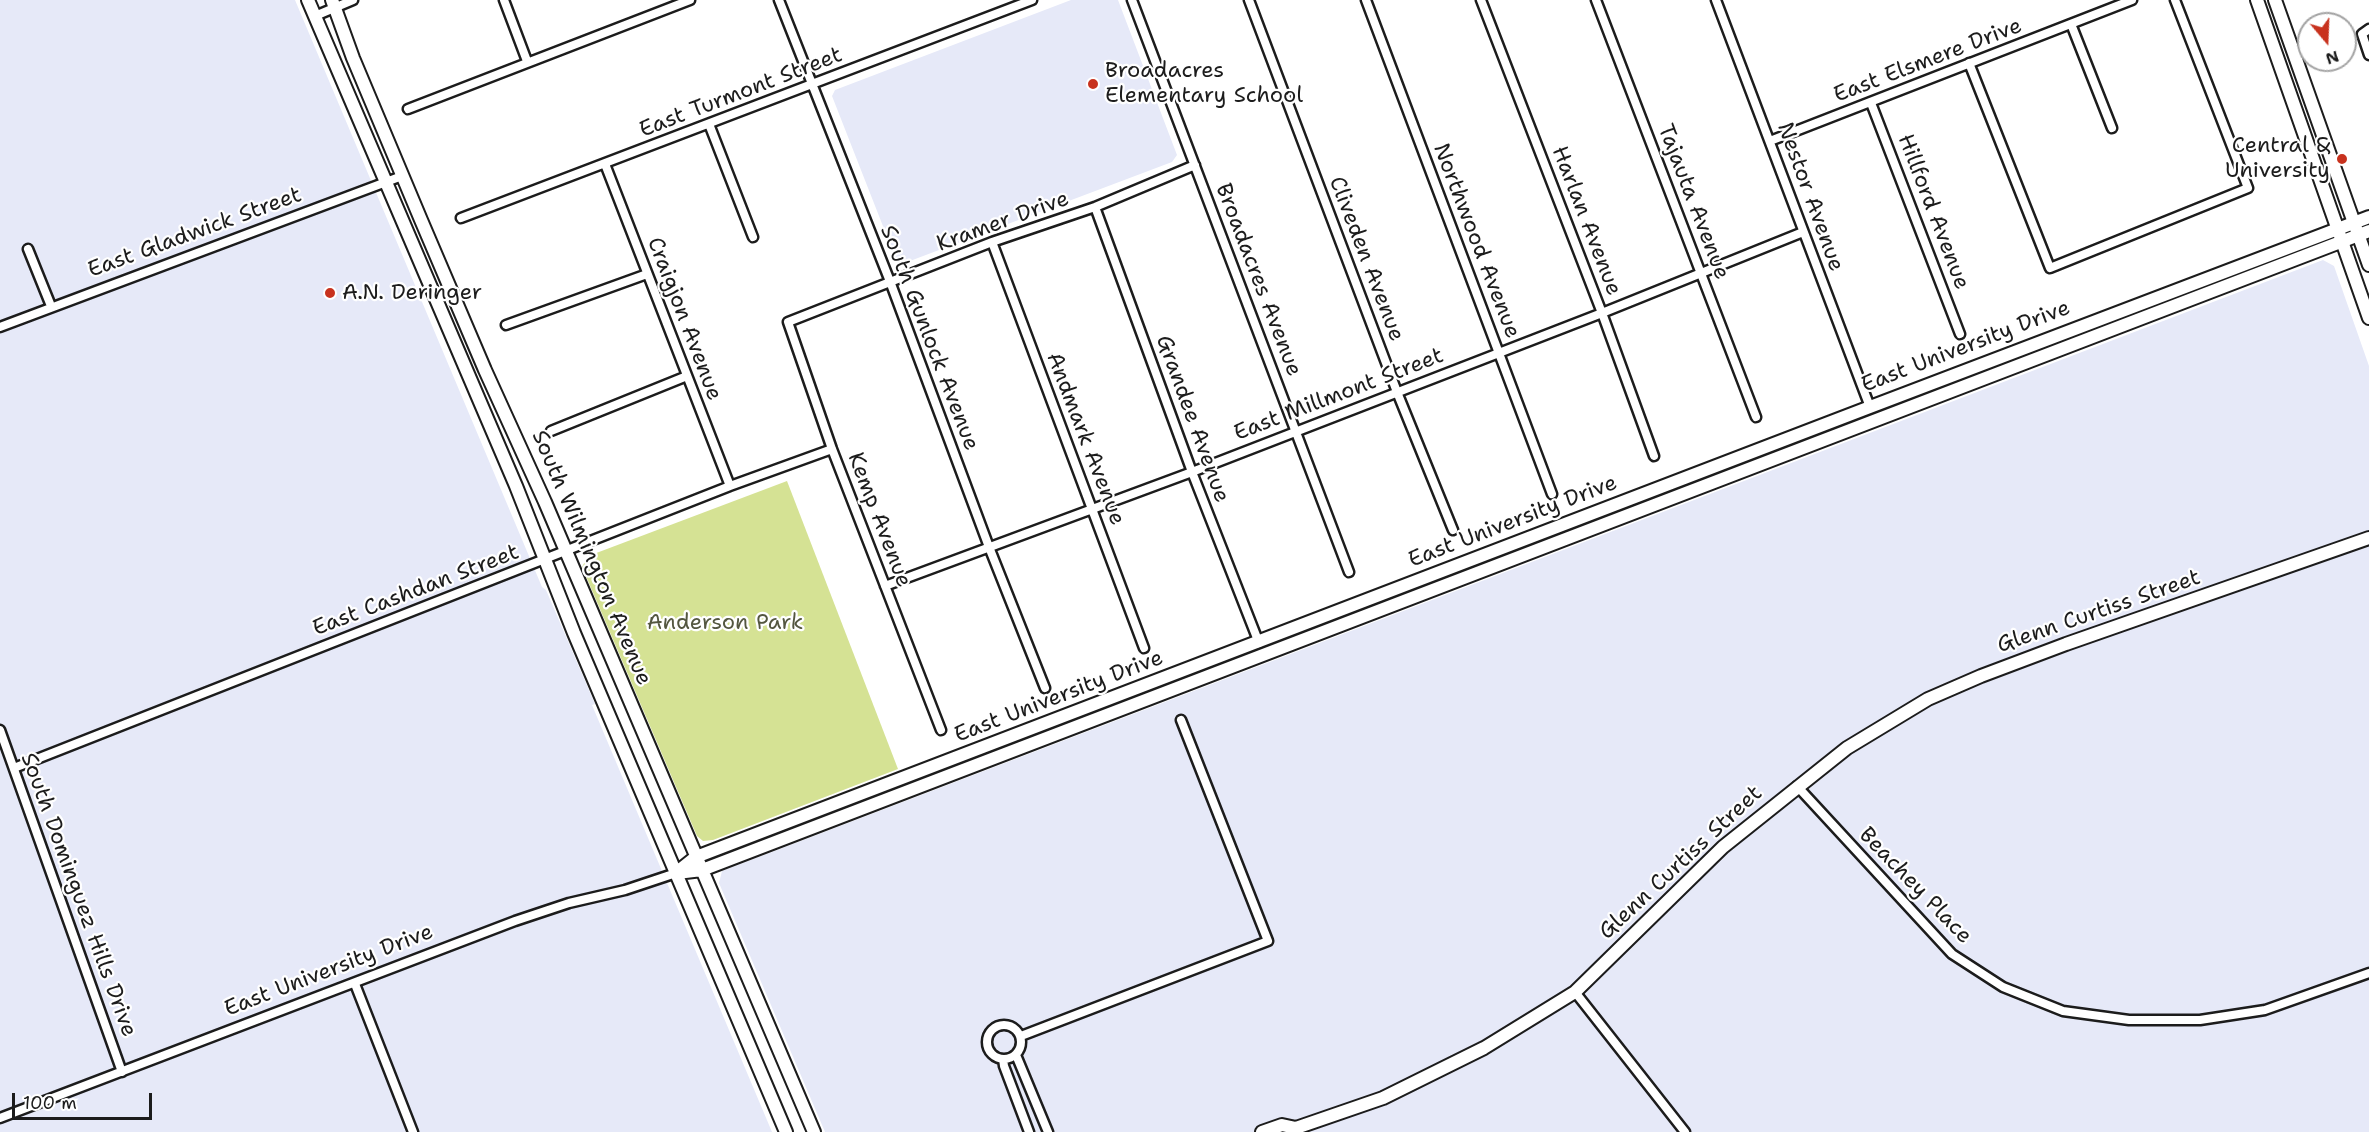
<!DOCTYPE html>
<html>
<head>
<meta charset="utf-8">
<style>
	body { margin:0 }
	#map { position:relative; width:2369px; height:1132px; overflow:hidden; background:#fff; font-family:"Shantell Sans",sans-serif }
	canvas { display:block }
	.north { position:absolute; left:2297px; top:12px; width:60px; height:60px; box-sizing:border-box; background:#fff; border:2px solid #a4a4a4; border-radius:50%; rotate:161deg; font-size:16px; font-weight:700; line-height:24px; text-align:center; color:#1c1c1c }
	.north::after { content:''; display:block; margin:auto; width:21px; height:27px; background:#c8321e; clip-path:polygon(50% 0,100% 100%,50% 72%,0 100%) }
	.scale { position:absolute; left:12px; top:1093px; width:140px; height:27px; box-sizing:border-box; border:3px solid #1c1c1c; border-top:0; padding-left:8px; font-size:18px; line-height:21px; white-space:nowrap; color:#1c1c1c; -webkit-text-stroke:4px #fff; paint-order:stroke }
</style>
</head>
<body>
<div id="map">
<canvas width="2369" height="1132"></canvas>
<div class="north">N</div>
<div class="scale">100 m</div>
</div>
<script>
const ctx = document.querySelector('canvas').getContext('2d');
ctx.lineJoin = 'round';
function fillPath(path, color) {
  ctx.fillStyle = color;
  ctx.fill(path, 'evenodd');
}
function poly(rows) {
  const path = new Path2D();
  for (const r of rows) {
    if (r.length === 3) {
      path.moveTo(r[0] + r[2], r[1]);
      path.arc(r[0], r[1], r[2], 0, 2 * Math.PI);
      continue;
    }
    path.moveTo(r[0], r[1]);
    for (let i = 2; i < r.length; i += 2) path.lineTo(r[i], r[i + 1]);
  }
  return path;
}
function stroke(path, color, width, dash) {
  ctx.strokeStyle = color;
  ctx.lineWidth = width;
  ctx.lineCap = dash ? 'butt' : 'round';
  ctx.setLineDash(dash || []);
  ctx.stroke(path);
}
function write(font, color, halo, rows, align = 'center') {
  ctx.font = font + ' "Shantell Sans",sans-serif';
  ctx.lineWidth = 4.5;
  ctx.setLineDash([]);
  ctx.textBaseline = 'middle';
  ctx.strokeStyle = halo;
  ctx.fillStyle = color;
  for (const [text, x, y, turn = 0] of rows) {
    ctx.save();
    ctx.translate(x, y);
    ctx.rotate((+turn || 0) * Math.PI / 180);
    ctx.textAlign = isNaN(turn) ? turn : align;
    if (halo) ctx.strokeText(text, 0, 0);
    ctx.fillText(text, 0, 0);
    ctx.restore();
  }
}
fillPath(poly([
	[0,0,295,0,542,587,546,590,595,704,592,705,772,1132,0,1132],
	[1071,0,1118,0,1177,155,1172,162,902,264,897,262,832,96,835,90],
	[2323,260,2334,266,2369,366,2369,1132,825,1132,719,883,722,871]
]), '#e6e9f8');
fillPath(poly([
	[787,481,898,769,713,840,703,841,697,836,582,567,587,558,591,555]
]), '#d5e294');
const street = poly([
	[504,0,527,61],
	[779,0,891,284,989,547,1045,688],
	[1132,0,1349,572],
	[1249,0,1397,392,1453,530],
	[1366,0,1552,494],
	[1481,0,1602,313,1654,456],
	[1596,0,1756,417],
	[1716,0,1870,407],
	[315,16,353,0],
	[2071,24,2112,128],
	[2369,29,2362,34,2369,55],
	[1969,63,2050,268,2248,188,2175,0],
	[1871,103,1960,334],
	[408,109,690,0],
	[709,124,753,237],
	[1770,141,2132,0],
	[605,164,730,486],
	[1095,207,1192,472,1259,643],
	[461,218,1032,0],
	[992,242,1144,648],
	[28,249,51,306],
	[506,325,647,274],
	[0,327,402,176],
	[551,431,687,376],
	[885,586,1192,472,1602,313,1803,232],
	[0,730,122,1072],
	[941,730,832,449,788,322,992,242,1095,207,1195,165],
	[14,768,730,486,832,449],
	[1797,786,1952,954,2003,987,2063,1011,2129,1020,2200,1020,2265,1010,2369,973],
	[355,984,413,1132],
	[1575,992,1685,1132],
	[1004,1042,17],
	[1021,1036,1268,941,1181,720],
	[1016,1055,1048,1132],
	[1003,1059,1004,1066,1029,1132],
	[0,1118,515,921,569,903,625,890,676,873]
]);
const secondary = poly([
	[308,0,516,486,574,633,786,1132],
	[332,0,353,58,421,220,485,370,545,502,814,1132],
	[676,873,696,857,1870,407,2369,217],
	[677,873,702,870,2369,231],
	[1262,1132,1282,1125,1296,1128,1383,1098,1484,1048,1575,992,1723,847,1847,748,1928,699,1981,676,2066,644,2369,538]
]);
const primary = poly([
	[2257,0,2369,318],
	[2275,0,2369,265]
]);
stroke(street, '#1c1c1c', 13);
stroke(secondary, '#1c1c1c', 16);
stroke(primary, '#1c1c1c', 16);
stroke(street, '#fff', 8);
stroke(secondary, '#fff', 12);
stroke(primary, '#fff', 12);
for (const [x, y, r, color] of [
	[1093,84,6,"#c8321e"],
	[2342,159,6,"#c8321e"],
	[330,293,6,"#c8321e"]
]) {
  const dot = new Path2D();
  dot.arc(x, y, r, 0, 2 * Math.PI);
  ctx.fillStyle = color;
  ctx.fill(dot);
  stroke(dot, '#fff', 2);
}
write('22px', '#1c1c1c', '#fff', [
	["East Elsmere Drive",1928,61,-21],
	["East Turmont Street",741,93,-21],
	["Nestor Avenue",1810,197,70],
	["Tajauta Avenue",1693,202,69],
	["Hillford Avenue",1933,212,69],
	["Harlan Avenue",1586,221,69],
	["Kramer Drive",1003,222,-20],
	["East Gladwick Street",195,233,-20],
	["Northwood Avenue",1476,241,69],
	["Cliveden Avenue",1366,259,69],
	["Broadacres Avenue",1258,280,69],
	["Craigjon Avenue",684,319,69],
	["South Gunlock Avenue",929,338,69],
	["East University Drive",1966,347,-21],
	["East Millmont Street",1339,395,-21],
	["Grandee Avenue",1192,419,70],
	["Andmark Avenue",1085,439,69],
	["Kemp Avenue",879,520,69],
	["East University Drive",1513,522,-21],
	["South Wilmington Avenue",591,558,67],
	["East Cashdan Street",416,591,-21],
	["Glenn Curtiss Street",2099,612,-19],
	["East University Drive",1059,697,-21],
	["Glenn Curtiss Street",1681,863,-43],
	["Beachey Place",1915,886,46],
	["South Dominguez Hills Drive",78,895,70],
	["East University Drive",329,971,-21]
]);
write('22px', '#1c1c1c', '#fff', [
	["Broadacres",1105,71],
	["Elementary School",1105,96],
	["Central &",2330,146,"right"],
	["University",2330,171,"right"],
	["A.N. Deringer",342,293]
], 'left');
write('22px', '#545740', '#fff', [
	["Anderson Park",725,623]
]);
</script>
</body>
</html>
